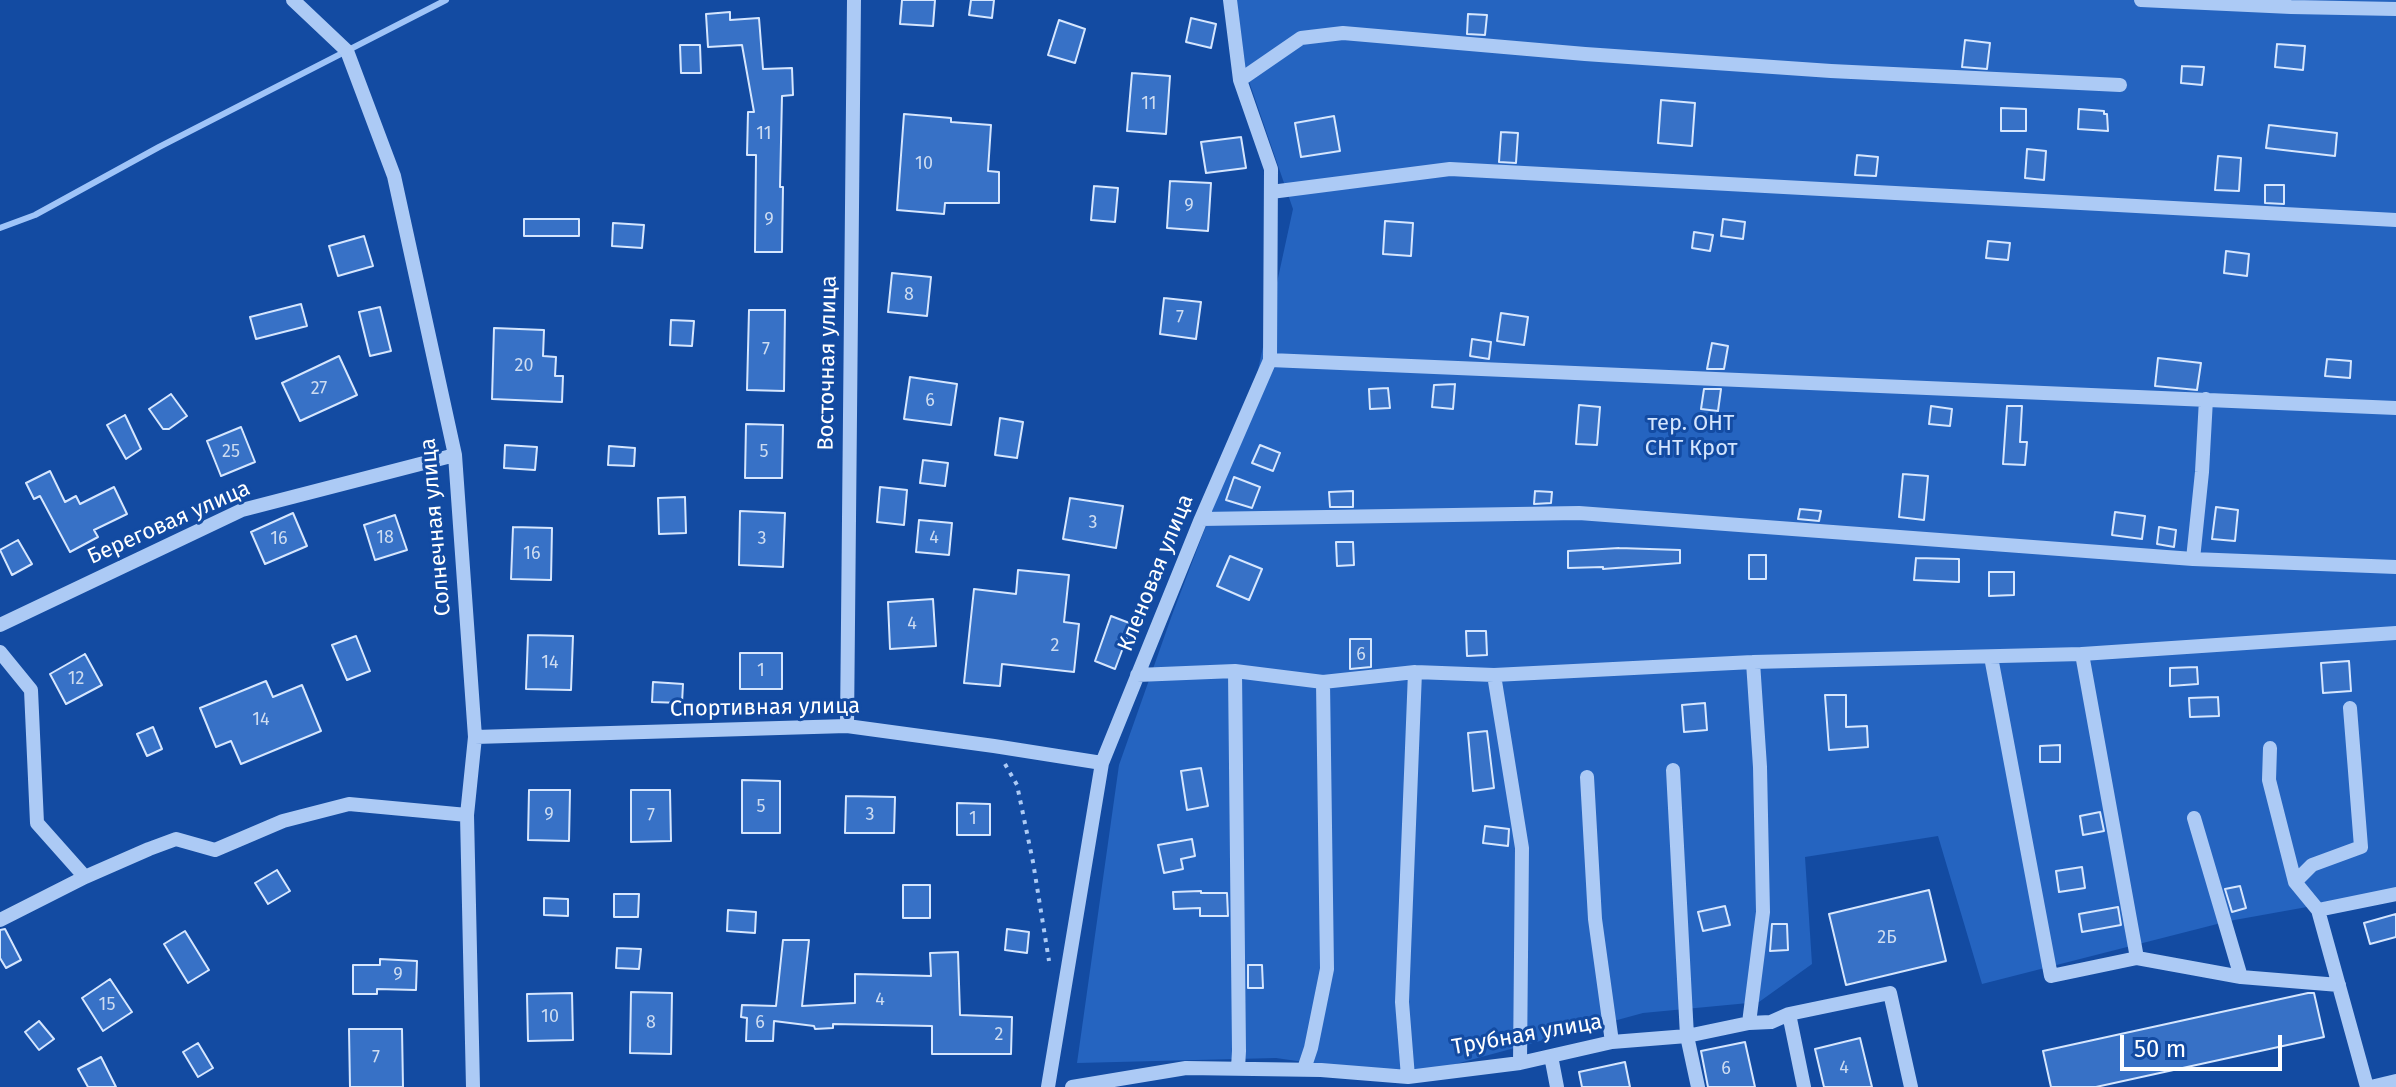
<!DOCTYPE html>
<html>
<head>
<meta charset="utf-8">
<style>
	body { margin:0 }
	#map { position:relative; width:2396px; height:1087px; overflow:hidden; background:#134ba2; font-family:"Fira Sans",sans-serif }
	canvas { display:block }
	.scale { position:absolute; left:2120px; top:1035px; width:162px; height:36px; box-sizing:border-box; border:4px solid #fff; border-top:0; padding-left:10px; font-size:24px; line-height:28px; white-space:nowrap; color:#fff; -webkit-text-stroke:6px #134ba2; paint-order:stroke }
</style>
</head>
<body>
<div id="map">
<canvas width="2396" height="1087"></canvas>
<div class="scale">50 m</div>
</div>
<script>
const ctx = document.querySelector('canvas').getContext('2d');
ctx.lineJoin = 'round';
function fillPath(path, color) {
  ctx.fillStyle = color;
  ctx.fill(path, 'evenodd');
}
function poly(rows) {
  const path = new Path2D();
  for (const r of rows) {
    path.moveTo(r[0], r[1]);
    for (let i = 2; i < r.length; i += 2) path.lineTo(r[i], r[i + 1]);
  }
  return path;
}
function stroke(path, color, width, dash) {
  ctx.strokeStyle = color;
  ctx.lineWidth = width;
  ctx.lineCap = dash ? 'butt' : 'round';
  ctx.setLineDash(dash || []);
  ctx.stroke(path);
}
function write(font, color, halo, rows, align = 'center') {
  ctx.font = font + ' "Fira Sans",sans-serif';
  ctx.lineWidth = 6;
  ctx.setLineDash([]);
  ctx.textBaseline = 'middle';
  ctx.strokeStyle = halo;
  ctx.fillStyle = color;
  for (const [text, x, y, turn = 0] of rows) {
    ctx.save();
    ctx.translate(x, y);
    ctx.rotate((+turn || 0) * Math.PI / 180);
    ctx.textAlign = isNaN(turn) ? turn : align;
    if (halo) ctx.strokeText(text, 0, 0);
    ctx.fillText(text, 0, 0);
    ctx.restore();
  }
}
fillPath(poly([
	[1234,0,2396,0,2396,891,2229,921,1982,984,1938,836,1805,857,1812,964,1759,1002,1643,1013,1408,1077,1276,1058,1077,1063,1119,765,1172,615,1248,416,1293,209,1243,64]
]), '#2564c0');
stroke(poly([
	[0,228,35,215,159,147,446,0]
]), '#9fc4f8', 6);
const building = poly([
	[902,0,935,0,933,26,900,24,902,0],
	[971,0,994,0,992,18,969,15,971,0],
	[730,12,730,20,759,18,763,69,792,68,793,95,782,96,780,187,783,187,782,252,755,252,756,155,747,155,748,112,754,112,742,45,708,47,706,14,730,12],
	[1468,14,1487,15,1485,35,1467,34,1468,14],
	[1191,18,1216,24,1211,48,1186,42,1191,18],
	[1059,20,1085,29,1075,63,1048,55,1059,20],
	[1965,40,1990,43,1987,69,1962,67,1965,40],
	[2277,44,2305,46,2303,70,2275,67,2277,44],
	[680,45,700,45,701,73,681,73,680,45],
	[2182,66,2204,67,2202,85,2181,83,2182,66],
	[1132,73,1170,76,1166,134,1127,131,1132,73],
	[1661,100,1695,103,1692,146,1658,143,1661,100],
	[2001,108,2026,109,2026,131,2001,131,2001,108],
	[2079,109,2104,111,2104,114,2107,114,2108,131,2078,129,2079,109],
	[904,114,951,118,951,122,991,125,988,171,999,172,999,203,945,203,944,214,897,210,904,114],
	[1334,116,1340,151,1301,157,1295,123,1334,116],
	[2269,125,2337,133,2335,156,2266,148,2269,125],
	[1501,132,1518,133,1516,163,1499,162,1501,132],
	[1241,137,1246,168,1206,173,1201,142,1241,137],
	[2027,149,2046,151,2044,180,2025,178,2027,149],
	[1857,155,1878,157,1876,176,1855,175,1857,155],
	[2218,156,2241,158,2239,191,2215,190,2218,156],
	[1170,181,1211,183,1208,231,1167,228,1170,181],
	[2265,185,2284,185,2284,204,2265,203,2265,185],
	[1094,186,1118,188,1115,222,1091,220,1094,186],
	[524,219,579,219,579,236,524,236,524,219],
	[1723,219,1745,222,1743,239,1721,236,1723,219],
	[1385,221,1413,223,1411,256,1383,254,1385,221],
	[613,223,644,225,642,248,612,246,613,223],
	[1694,232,1713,235,1710,251,1692,248,1694,232],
	[364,236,373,266,338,276,329,246,364,236],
	[1988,241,2010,243,2008,260,1986,258,1988,241],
	[2226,251,2249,254,2247,276,2224,273,2226,251],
	[892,273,931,277,927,316,888,312,892,273],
	[1164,298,1201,302,1196,339,1160,334,1164,298],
	[301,304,307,326,256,339,250,317,301,304],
	[380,307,391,351,370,356,359,312,380,307],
	[749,310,785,310,784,391,747,390,749,310],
	[1501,313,1528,317,1524,345,1497,341,1501,313],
	[671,320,694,321,692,346,670,345,671,320],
	[494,328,544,330,543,356,556,357,555,376,563,376,562,402,492,399,494,328],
	[1472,339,1491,342,1489,359,1470,356,1472,339],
	[1712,343,1728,346,1724,369,1707,369,1712,343],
	[339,356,357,395,300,421,282,383,339,356],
	[2158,358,2201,363,2197,390,2155,386,2158,358],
	[2327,359,2351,361,2350,378,2325,376,2327,359],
	[910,377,957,384,951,425,904,419,910,377],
	[1455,384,1453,409,1432,407,1434,385,1455,384],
	[1388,388,1390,408,1370,409,1369,389,1388,388],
	[1704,389,1721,389,1718,411,1701,409,1704,389],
	[171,394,187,416,169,429,163,429,149,409,171,394],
	[1579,405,1600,407,1597,445,1576,444,1579,405],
	[1931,406,1952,409,1950,426,1929,424,1931,406],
	[2007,406,2022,406,2020,442,2027,442,2025,465,2003,464,2007,406],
	[125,415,141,449,126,459,107,425,125,415],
	[1000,418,1023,422,1017,458,995,455,1000,418],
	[746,424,783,425,782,478,745,478,746,424],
	[241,427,255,462,221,476,207,441,241,427],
	[505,445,537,447,535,470,504,468,505,445],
	[1260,445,1280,453,1273,471,1252,463,1260,445],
	[609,446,635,448,634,466,608,465,609,446],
	[923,460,948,463,945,486,920,483,923,460],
	[50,471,65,502,76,496,80,504,114,487,127,514,94,530,98,537,70,552,40,496,34,499,26,483,50,471],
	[1903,474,1928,476,1924,520,1899,517,1903,474],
	[1234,477,1260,487,1252,508,1226,500,1234,477],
	[880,487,907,490,904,525,877,522,880,487],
	[1353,491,1353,507,1330,507,1329,492,1353,491],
	[1535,491,1552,492,1551,503,1534,504,1535,491],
	[685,497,686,533,659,534,658,498,685,497],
	[1070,498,1123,506,1116,548,1063,539,1070,498],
	[2216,507,2238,510,2235,541,2212,539,2216,507],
	[1800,509,1821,511,1819,521,1798,519,1800,509],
	[740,511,785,513,783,567,739,565,740,511],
	[2115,512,2145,516,2142,539,2112,535,2115,512],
	[293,513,307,546,265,564,251,532,293,513],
	[395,515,407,550,375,560,364,525,395,515],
	[919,520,952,523,949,555,916,552,919,520],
	[513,527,552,528,551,580,511,579,513,527],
	[2159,527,2176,530,2174,547,2157,544,2159,527],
	[18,540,32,564,12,575,0,550,18,540],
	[1336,542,1353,542,1354,565,1337,566,1336,542],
	[1619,548,1680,550,1680,563,1603,569,1603,567,1568,568,1568,551,1619,548],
	[1749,555,1766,555,1766,579,1749,579,1749,555],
	[1230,556,1262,569,1249,600,1217,586,1230,556],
	[1916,558,1959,559,1959,582,1914,580,1916,558],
	[1018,570,1069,575,1064,622,1079,624,1074,672,1002,664,1000,686,964,683,974,589,1016,594,1018,570],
	[1989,572,2014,572,2014,595,1989,596,1989,572],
	[933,599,936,646,890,649,888,602,933,599],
	[1111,616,1132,624,1115,669,1095,661,1111,616],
	[1466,631,1486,631,1487,655,1467,656,1466,631],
	[528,635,573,636,571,690,526,689,528,635],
	[356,636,370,671,347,680,332,645,356,636],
	[1350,639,1371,639,1371,667,1350,669,1350,639],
	[740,653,782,653,782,689,740,689,740,653],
	[85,654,102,685,66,704,50,674,85,654],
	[2349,661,2351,691,2323,693,2321,663,2349,661],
	[2197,667,2198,684,2170,686,2170,668,2197,667],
	[266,681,273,697,302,685,321,731,241,764,231,741,216,747,200,708,266,681],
	[653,682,683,684,682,703,652,702,653,682],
	[1825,695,1846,695,1846,727,1867,726,1868,747,1829,750,1825,695],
	[2218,697,2219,716,2190,717,2189,698,2218,697],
	[1705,703,1707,730,1684,732,1682,705,1705,703],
	[153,727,162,749,147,756,137,734,153,727],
	[1487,731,1494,788,1473,791,1468,733,1487,731],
	[2060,745,2060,762,2040,762,2040,746,2060,745],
	[1201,768,1208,806,1187,810,1181,771,1201,768],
	[742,780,780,781,780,833,742,833,742,780],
	[529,790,570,790,569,841,528,840,529,790],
	[631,790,670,790,671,841,631,842,631,790],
	[846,796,895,797,894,833,845,833,846,796],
	[957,803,990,804,990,835,957,835,957,803],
	[2100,812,2104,831,2083,835,2080,816,2100,812],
	[1485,826,1509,829,1508,846,1483,843,1485,826],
	[1192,839,1195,856,1181,859,1183,869,1164,873,1158,845,1192,839],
	[2082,867,2085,888,2059,892,2056,871,2082,867],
	[277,870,290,891,268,904,255,883,277,870],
	[903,885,930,885,930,918,903,918,903,885],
	[2240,886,2246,908,2232,912,2225,889,2240,886],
	[1929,890,1946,961,1846,985,1829,914,1929,890],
	[1201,891,1201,893,1227,893,1228,916,1200,916,1200,908,1174,909,1173,892,1201,891],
	[614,894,639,894,638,917,614,917,614,894],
	[544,898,568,899,568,916,544,915,544,898],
	[1725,906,1730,925,1703,931,1698,912,1725,906],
	[2118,907,2121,925,2082,932,2079,914,2118,907],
	[728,910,756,912,755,933,727,931,728,910],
	[2396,914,2396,937,2370,944,2364,923,2396,914],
	[1772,924,1787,924,1788,950,1770,951,1772,924],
	[5,929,21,960,6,968,0,958,0,930,5,929],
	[1007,929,1029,932,1027,953,1005,950,1007,929],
	[185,931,209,970,188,983,164,944,185,931],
	[783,940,809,940,802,1006,855,1003,855,974,931,976,930,953,958,952,960,1015,1012,1017,1011,1054,932,1054,932,1026,833,1024,833,1028,815,1029,814,1026,774,1021,773,1041,746,1041,747,1018,741,1017,742,1005,776,1006,783,940],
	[617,948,641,949,639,969,616,968,617,948],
	[380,959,417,961,416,990,377,989,377,994,353,994,353,965,380,965,380,959],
	[1248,965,1262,965,1263,988,1248,988,1248,965],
	[110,979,132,1012,103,1031,82,998,110,979],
	[631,992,672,993,671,1054,630,1053,631,992],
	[572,993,573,1040,528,1041,527,994,572,993],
	[2308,993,2314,993,2324,1037,2096,1087,2051,1087,2043,1051,2308,993],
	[39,1021,54,1039,39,1050,25,1032,39,1021],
	[349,1029,402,1029,403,1087,350,1087,349,1029],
	[1860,1038,1872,1087,1824,1087,1815,1049,1860,1038],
	[1745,1042,1755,1087,1708,1087,1701,1051,1745,1042],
	[198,1043,213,1068,198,1077,183,1052,198,1043],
	[101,1057,116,1087,88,1087,78,1069,101,1057],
	[1625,1062,1630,1087,1582,1087,1579,1072,1625,1062]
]);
fillPath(building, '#3771c6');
stroke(building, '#d5e6fe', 2);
stroke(poly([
	[1005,764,1017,785,1033,862,1049,961]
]), '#accaf5', 4, [4, 6]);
stroke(poly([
	[293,0,347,51,394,176,455,455,475,737,467,815,473,1087],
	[2141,0,2291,7,2396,9],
	[1240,80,1301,38,1343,33,1585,54,1831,71,2120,85],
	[1271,192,1450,169,2396,220],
	[1270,360,2396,408],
	[1201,519,1579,513,2193,559,2396,567],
	[2193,559,2202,472,2206,399],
	[0,625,242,510,455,455],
	[0,652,31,690,37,823,85,877],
	[2082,654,2137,958],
	[1991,657,2051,976,2137,958,2241,977,2339,985],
	[1235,671,1239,1051,1238,1068],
	[1137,675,1235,671,1323,682,1415,672,1494,675,1753,662,2082,654,2396,633],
	[1494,675,1522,848,1520,1063],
	[847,726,854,0],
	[475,737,847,726,994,746,1102,763],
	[2270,748,2269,780,2295,882,2318,910,2367,1087],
	[1673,770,1687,1036,1698,1087],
	[1587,777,1595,919,1612,1042],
	[2194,818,2241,977],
	[2295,882,2312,865,2361,847,2350,708],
	[2318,910,2396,894],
	[0,920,85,877,149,849,176,839,215,850,283,821,349,804,467,815],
	[1789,1014,1804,1087],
	[1749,1023,1763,912,1760,767,1753,662],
	[1551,1056,1557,1087],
	[1304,1069,1311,1048,1327,969,1323,682],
	[1408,1077,1402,1002,1415,672],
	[1048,1087,1102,763,1201,519,1270,360,1271,169,1240,80,1230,0],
	[1072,1087,1186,1068,1321,1070,1408,1077,1520,1063,1612,1042,1687,1036,1749,1023,1771,1022,1789,1014,1890,993,1911,1087],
	[2371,1087,2396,1081]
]), '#accaf5', 14);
write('18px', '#cddcf1', null, [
	["11",1149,104],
	["11",764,134],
	["10",924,164],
	["9",1189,206],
	["9",769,220],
	["8",909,295],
	["7",1180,318],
	["7",766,350],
	["20",524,366],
	["27",319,389],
	["6",930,401],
	["25",231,452],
	["5",764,452],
	["3",1093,523],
	["18",385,538],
	["4",934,538],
	["16",279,539],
	["3",762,539],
	["16",532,554],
	["4",912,624],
	["2",1055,646],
	["6",1361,655],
	["14",550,663],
	["1",761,671],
	["12",76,679],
	["14",261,720],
	["5",761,807],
	["9",549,815],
	["3",870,815],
	["7",651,816],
	["1",973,819],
	["2Б",1887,938],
	["9",398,975],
	["4",880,1000],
	["15",107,1005],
	["10",550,1017],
	["8",651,1023],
	["6",760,1023],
	["2",999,1035],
	["7",376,1058],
	["4",1844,1068],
	["6",1726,1069]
]);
write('22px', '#fff', '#134ba2', [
	["Восточная улица",828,363,-89],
	["Береговая улица",169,523,-24],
	["Солнечная улица",436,527,-95],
	["Кленовая улица",1156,573,-68],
	["Спортивная улица",765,708,-1],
	["Трубная улица",1527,1035,-10]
]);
write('22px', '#d5e6fe', '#134ba2', [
	["тер. ОНТ",1691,424],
	["СНТ Крот",1691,449]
]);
</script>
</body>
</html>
